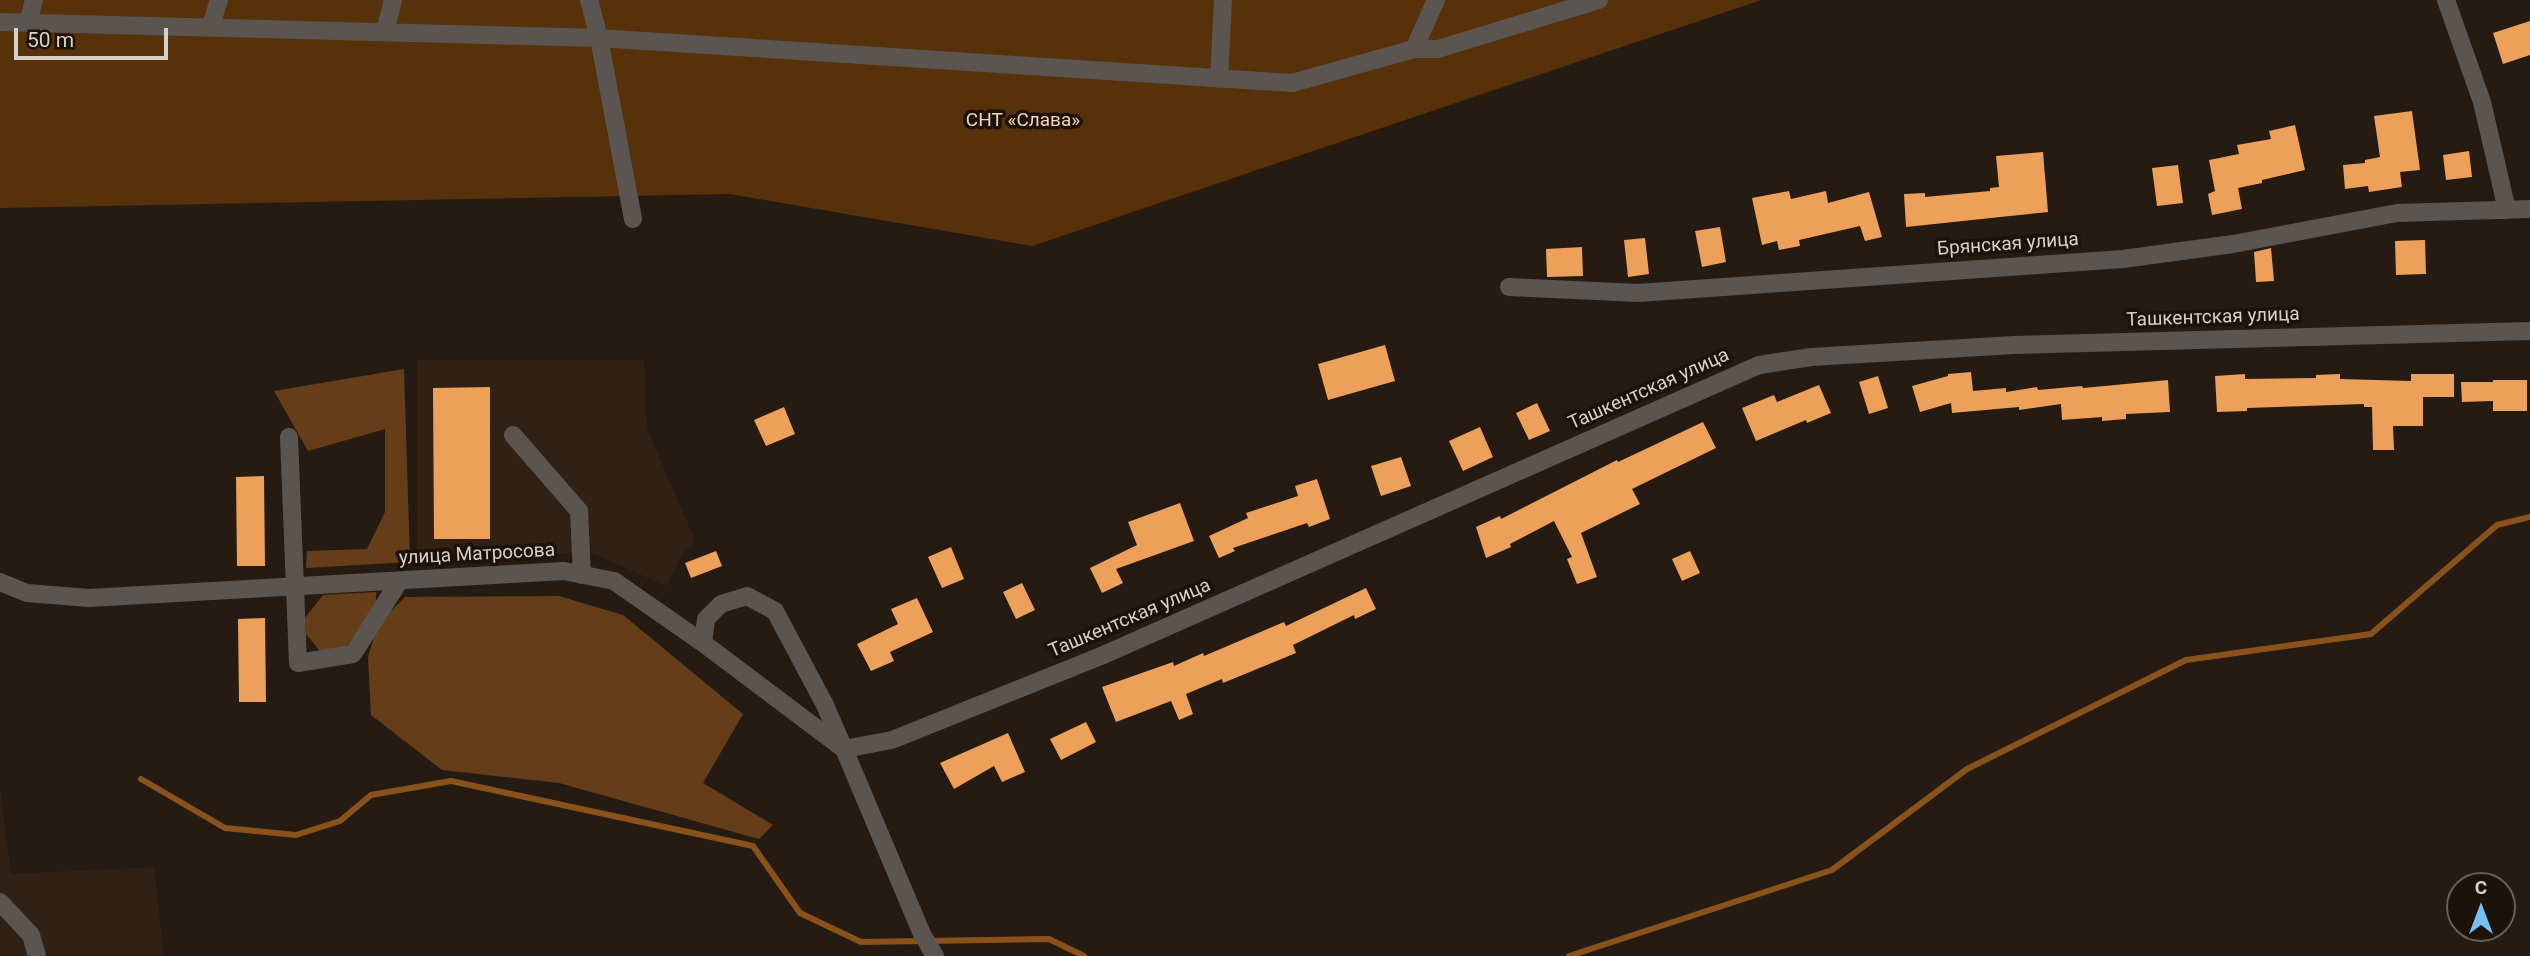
<!DOCTYPE html>
<html>
<head>
<meta charset="utf-8">
<style>
	body { margin:0 }
	#map { position:relative; width:2530px; height:956px; overflow:hidden; background:#251b12; font-family:Roboto,sans-serif }
	canvas { display:block }
	.north { position:absolute; left:2446px; top:872px; width:70px; height:70px; box-sizing:border-box; background:#1c1209; border:2px solid #675e56; border-radius:50%; rotate:0deg; font-size:19px; font-weight:700; line-height:28px; text-align:center; color:#d7d0ca }
	.north::after { content:''; display:block; margin:auto; width:24px; height:32px; background:#75c0f6; clip-path:polygon(50% 0,100% 100%,50% 72%,0 100%) }
	.scale { position:absolute; left:14px; top:28px; width:154px; height:32px; box-sizing:border-box; border:4px solid #d7d0ca; border-top:0; padding-left:9px; font-size:21px; line-height:24px; white-space:nowrap; color:#d7d0ca; -webkit-text-stroke:5px #1c1209; paint-order:stroke }
</style>
</head>
<body>
<div id="map">
<canvas width="2530" height="956"></canvas>
<div class="north">С</div>
<div class="scale">50 m</div>
</div>
<script>
const ctx = document.querySelector('canvas').getContext('2d');
ctx.lineJoin = 'round';
function fillPath(path, color) {
  ctx.fillStyle = color;
  ctx.fill(path, 'evenodd');
}
function poly(rows) {
  const path = new Path2D();
  for (const r of rows) {
    path.moveTo(r[0], r[1]);
    for (let i = 2; i < r.length; i += 2) path.lineTo(r[i], r[i + 1]);
  }
  return path;
}
function stroke(path, color, width, dash) {
  ctx.strokeStyle = color;
  ctx.lineWidth = width;
  ctx.lineCap = dash ? 'butt' : 'round';
  ctx.setLineDash(dash || []);
  ctx.stroke(path);
}
function write(font, color, halo, rows, align = 'center') {
  ctx.font = font + ' Roboto,sans-serif';
  ctx.lineWidth = 7;
  ctx.setLineDash([]);
  ctx.textBaseline = 'middle';
  ctx.strokeStyle = halo;
  ctx.fillStyle = color;
  for (const [text, x, y, turn = 0] of rows) {
    ctx.save();
    ctx.translate(x, y);
    ctx.rotate((+turn || 0) * Math.PI / 180);
    ctx.textAlign = isNaN(turn) ? turn : align;
    if (halo) ctx.strokeText(text, 0, 0);
    ctx.fillText(text, 0, 0);
    ctx.restore();
  }
}
fillPath(poly([
	[417,360,644,360,647,429,695,540,682,554,666,586,592,553,417,556],
	[0,786,11,874,154,867,164,956,0,956]
]), '#312114');
fillPath(poly([
	[0,0,1761,0,1032,246,730,194,0,208]
]), '#57310a');
fillPath(poly([
	[404,369,410,562,306,568,307,551,367,549,385,512,385,429,308,451,274,391],
	[376,592,376,607,344,650,319,650,306,634,305,618,323,595],
	[559,596,623,615,743,714,703,783,773,825,759,839,559,783,442,770,371,715,368,657,378,624,405,597]
]), '#653e19');
stroke(poly([
	[141,779,225,828,296,835,340,821,371,795,451,781,753,846,800,913,861,942,1049,939,1084,956],
	[1569,956,1832,870,1967,769,2186,660,2371,634,2497,525,2530,517]
]), '#89521a', 6);
fillPath(poly([
	[2530,21,2530,55,2503,64,2493,33],
	[2412,111,2420,170,2400,172,2402,187,2369,192,2368,186,2345,189,2343,165,2365,163,2365,160,2380,157,2374,116],
	[2295,125,2305,170,2262,180,2262,183,2238,188,2242,209,2212,215,2208,194,2215,191,2209,160,2239,154,2237,145,2271,139,2269,131],
	[2469,151,2472,177,2446,180,2443,155],
	[2043,152,2048,212,1906,227,1904,194,1925,193,1925,197,1990,191,1990,188,1999,187,1996,156],
	[2178,165,2183,203,2157,206,2152,168],
	[1789,191,1791,199,1826,191,1828,203,1869,192,1882,237,1865,241,1860,226,1799,240,1800,246,1779,250,1777,241,1762,245,1752,198],
	[1720,227,1726,262,1702,267,1695,231],
	[1645,238,1649,274,1628,277,1624,240],
	[2425,240,2426,274,2396,275,2395,241],
	[1582,247,1583,276,1547,277,1546,249],
	[2271,248,2274,281,2256,282,2254,252],
	[1385,345,1395,381,1328,400,1318,364],
	[1971,372,1973,391,2006,388,2006,392,2037,387,2038,390,2082,386,2083,388,2168,380,2170,412,2126,414,2126,419,2102,421,2102,417,2062,420,2061,404,2019,410,2019,407,1952,413,1951,403,1920,412,1912,386,1948,376,1948,374],
	[2245,374,2245,379,2316,378,2316,375,2340,374,2340,379,2411,381,2411,374,2454,374,2454,397,2423,397,2423,426,2393,426,2394,450,2373,450,2372,407,2364,407,2364,404,2247,408,2247,411,2217,412,2215,376],
	[1878,376,1888,408,1869,414,1859,382],
	[2493,380,2527,380,2527,411,2493,411,2493,401,2462,402,2461,382,2493,382],
	[1819,385,1831,413,1807,423,1806,420,1756,441,1742,408,1774,395,1777,402],
	[490,387,490,539,434,539,433,388],
	[1537,403,1550,431,1529,440,1516,413],
	[784,407,795,434,766,446,754,420],
	[1703,422,1716,448,1632,489,1640,504,1581,533,1597,577,1577,584,1567,559,1572,557,1554,521,1510,544,1511,547,1486,558,1476,527,1500,516,1501,519,1617,460,1618,462],
	[1480,427,1493,457,1463,471,1449,441],
	[1401,457,1411,486,1381,496,1371,466],
	[264,476,265,566,237,566,236,477],
	[1317,479,1330,519,1309,527,1307,523,1233,548,1235,551,1219,558,1209,536,1248,518,1246,513,1298,496,1295,486],
	[1180,503,1194,541,1116,569,1123,583,1102,593,1090,568,1137,545,1128,522],
	[951,547,964,579,942,588,928,557],
	[716,551,722,566,691,578,685,563],
	[1690,551,1700,573,1682,581,1672,559],
	[1022,583,1035,610,1016,619,1003,592],
	[1366,588,1376,609,1355,619,1354,615,1293,645,1296,653,1223,683,1222,679,1186,694,1193,714,1179,720,1171,701,1116,722,1102,687,1173,662,1174,666,1203,653,1204,656,1284,622,1286,626],
	[917,598,933,632,890,652,894,661,871,671,857,644,898,624,891,609],
	[265,618,266,702,239,702,238,619],
	[1086,722,1096,742,1061,760,1050,739],
	[1008,733,1025,772,1002,782,994,766,954,789,940,763]
]), '#eca05a');
stroke(poly([
	[589,0,599,38,633,219],
	[2446,0,2482,102,2507,210],
	[0,22,599,38,1292,83,1414,49,1436,0],
	[28,23,34,0],
	[210,28,219,0],
	[385,32,393,0],
	[1414,49,1438,49,1599,0],
	[1219,79,1223,0],
	[1509,287,1638,293,2123,259,2233,244,2397,213,2530,209],
	[513,435,579,511,582,575],
	[289,437,298,663,353,654,400,580],
	[0,582,27,593,89,598,564,571,614,581,703,643,844,749,922,934,935,956],
	[703,643,706,619,721,604,747,596,775,611,825,705,844,749,892,740,1101,656,1759,365,1811,357,2014,345,2530,331],
	[0,902,31,935,37,956]
]), '#5b5551', 18);
write('19px', '#fad3b2', '#1c1209', [
	["СНТ «Слава»",1023,121]
]);
write('19px', '#d7d0ca', '#1c1209', [
	["Брянская улица",2008,245,-4],
	["Ташкентская улица",2213,318,-2],
	["Ташкентская улица",1649,390,-24],
	["улица Матросова",477,555,-3],
	["Ташкентская улица",1130,619,-23]
]);
</script>
</body>
</html>
